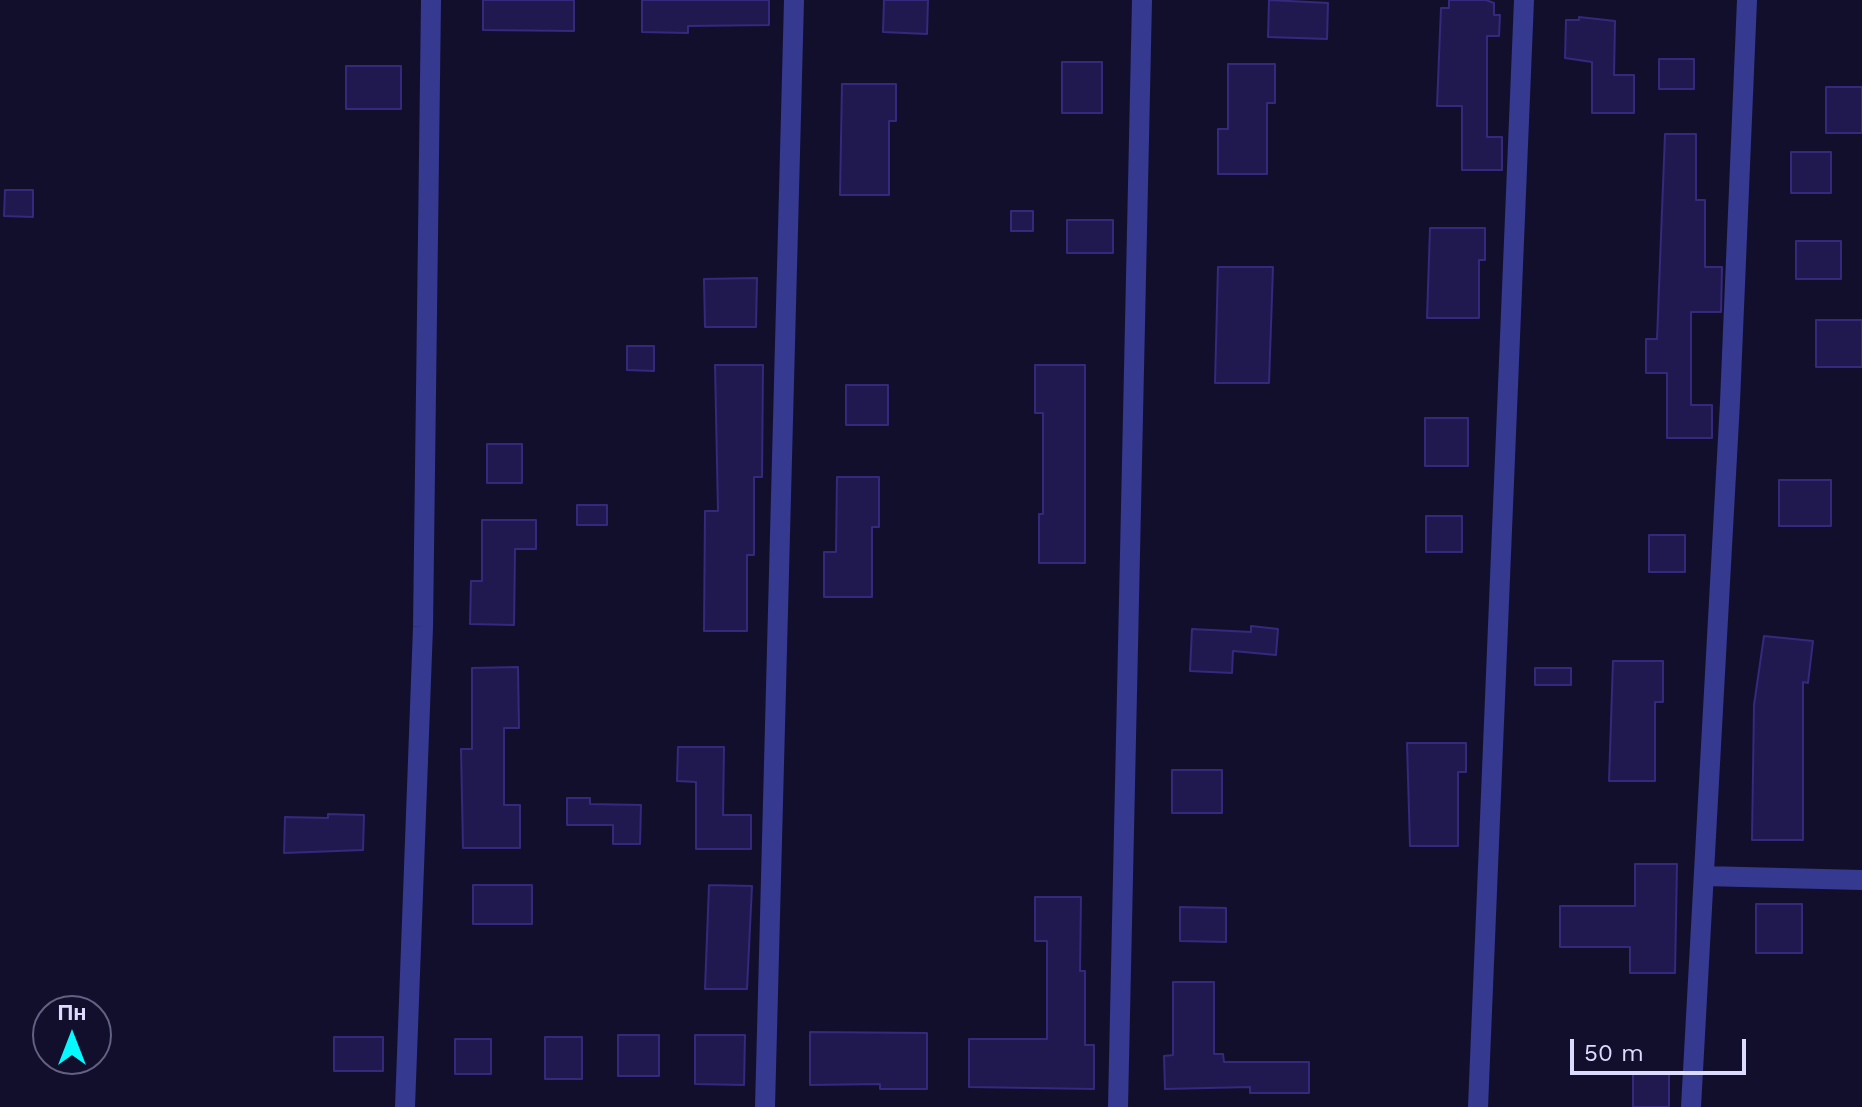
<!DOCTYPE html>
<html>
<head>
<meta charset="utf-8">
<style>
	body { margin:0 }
	#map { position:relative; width:1862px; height:1107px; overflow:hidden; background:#120f2d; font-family:"Work Sans",sans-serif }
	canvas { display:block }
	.north { position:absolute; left:32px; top:995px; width:80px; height:80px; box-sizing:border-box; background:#120f2d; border:2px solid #636181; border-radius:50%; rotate:0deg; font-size:22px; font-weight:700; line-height:32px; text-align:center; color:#dcdbff }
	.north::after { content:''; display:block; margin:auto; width:28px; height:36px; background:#07f8ff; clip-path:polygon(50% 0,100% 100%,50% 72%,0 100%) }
	.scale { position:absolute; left:1570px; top:1039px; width:176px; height:36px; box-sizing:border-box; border:4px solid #dcdbff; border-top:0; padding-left:10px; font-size:24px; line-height:28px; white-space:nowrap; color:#dcdbff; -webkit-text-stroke:6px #120f2d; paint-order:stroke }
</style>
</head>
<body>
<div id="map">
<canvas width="1862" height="1107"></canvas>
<div class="north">Пн</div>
<div class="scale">50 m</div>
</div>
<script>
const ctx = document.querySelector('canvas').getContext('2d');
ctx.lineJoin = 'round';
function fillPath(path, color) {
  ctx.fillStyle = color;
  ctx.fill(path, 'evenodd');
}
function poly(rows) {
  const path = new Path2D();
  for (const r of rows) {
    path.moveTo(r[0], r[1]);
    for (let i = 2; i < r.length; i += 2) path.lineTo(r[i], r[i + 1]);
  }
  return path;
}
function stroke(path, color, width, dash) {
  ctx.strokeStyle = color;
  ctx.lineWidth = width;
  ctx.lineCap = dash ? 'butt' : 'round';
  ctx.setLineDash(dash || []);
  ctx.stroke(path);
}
const building = poly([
	[483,0,574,0,574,31,483,30,483,0],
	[642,0,769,0,769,25,688,26,688,33,642,32,642,0],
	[884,0,928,0,927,34,883,32,884,0],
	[1269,0,1328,3,1327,39,1268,37,1269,0],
	[1449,0,1486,0,1494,3,1494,15,1500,15,1499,36,1487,36,1487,137,1502,137,1502,170,1462,170,1462,106,1437,106,1441,8,1449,8,1449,0],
	[1579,17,1615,21,1614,75,1634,75,1634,113,1592,113,1592,62,1565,58,1566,20,1579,20,1579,17],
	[1659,59,1694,59,1694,89,1659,89,1659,59],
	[1062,62,1102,62,1102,113,1062,113,1062,62],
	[1228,64,1275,64,1275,103,1267,103,1267,174,1218,174,1218,129,1228,129,1228,64],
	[346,66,401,66,401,109,346,109,346,66],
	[842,84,896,84,896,121,889,121,889,195,840,195,842,84],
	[1826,87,1862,87,1862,133,1826,133,1826,87],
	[1665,134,1696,134,1696,200,1705,200,1705,267,1722,267,1721,312,1691,312,1691,405,1712,405,1712,438,1667,438,1667,373,1646,373,1646,339,1657,339,1665,134],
	[1791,152,1831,152,1831,193,1791,193,1791,152],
	[5,190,33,190,33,217,4,216,5,190],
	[1011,211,1033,211,1033,231,1011,231,1011,211],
	[1067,220,1113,220,1113,253,1067,253,1067,220],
	[1430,228,1485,228,1485,260,1479,260,1479,318,1427,318,1430,228],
	[1796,241,1841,241,1841,279,1796,279,1796,241],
	[1218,267,1273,267,1269,383,1215,383,1218,267],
	[757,278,756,327,705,327,704,279,757,278],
	[1816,320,1862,320,1862,367,1816,367,1816,320],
	[627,346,654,346,654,371,627,370,627,346],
	[715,365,763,365,762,477,754,477,754,555,747,555,747,631,704,631,705,511,718,511,715,365],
	[1035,365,1085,365,1085,563,1039,563,1039,514,1043,514,1043,413,1035,413,1035,365],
	[846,385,888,385,888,425,846,425,846,385],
	[1425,418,1468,418,1468,466,1425,466,1425,418],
	[487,444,522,444,522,483,487,483,487,444],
	[837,477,879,477,879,527,872,527,872,597,824,597,824,552,836,552,837,477],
	[1779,480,1831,480,1831,526,1779,526,1779,480],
	[577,505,607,505,607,525,577,525,577,505],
	[1426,516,1462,516,1462,552,1426,552,1426,516],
	[482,520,536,520,536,549,515,549,514,625,470,624,471,581,482,581,482,520],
	[1649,535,1685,535,1685,572,1649,572,1649,535],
	[1251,626,1278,629,1276,655,1233,651,1232,673,1190,671,1192,629,1251,632,1251,626],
	[1764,636,1813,641,1808,683,1803,682,1803,840,1752,840,1754,705,1764,636],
	[1613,661,1663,661,1663,702,1655,702,1655,781,1609,781,1613,661],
	[518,667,519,728,504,728,504,805,520,805,520,848,463,848,461,749,472,749,472,668,518,667],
	[1535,668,1571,668,1571,685,1535,685,1535,668],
	[1407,743,1466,743,1466,772,1458,772,1458,846,1410,846,1407,743],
	[678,747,724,747,723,815,751,815,751,849,696,849,696,782,677,781,678,747],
	[1172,770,1222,770,1222,813,1172,813,1172,770],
	[567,798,590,798,590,804,641,805,640,844,613,844,613,825,567,825,567,798],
	[328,814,364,815,363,850,284,853,285,817,328,818,328,814],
	[1635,864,1677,864,1675,973,1630,973,1630,947,1560,947,1560,906,1635,906,1635,864],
	[473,885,532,885,532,924,473,924,473,885],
	[709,885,752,886,747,989,705,989,709,885],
	[1035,897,1081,897,1080,971,1085,971,1085,1045,1094,1045,1094,1089,969,1087,969,1039,1047,1039,1047,941,1035,941,1035,897],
	[1756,904,1802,904,1802,953,1756,953,1756,904],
	[1180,907,1226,908,1226,942,1180,941,1180,907],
	[1173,982,1214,982,1214,1054,1223,1054,1224,1062,1309,1062,1309,1093,1250,1093,1250,1087,1165,1089,1164,1056,1173,1055,1173,982],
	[810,1032,927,1033,927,1089,880,1089,880,1084,810,1085,810,1032],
	[618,1035,659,1035,659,1076,618,1076,618,1035],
	[695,1035,745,1035,744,1085,695,1084,695,1035],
	[334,1037,383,1037,383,1071,334,1071,334,1037],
	[545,1037,582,1037,582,1079,545,1079,545,1037],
	[455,1039,491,1039,491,1074,455,1074,455,1039],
	[1633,1074,1669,1074,1669,1107,1633,1107,1633,1074]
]);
fillPath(building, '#201950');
stroke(building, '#34297d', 2);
stroke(poly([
	[1704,876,1862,880],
	[405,1107,423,627,431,0],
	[765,1107,794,0],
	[1118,1107,1142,0],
	[1478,1107,1524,0],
	[1691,1107,1730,402,1747,0]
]), '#363990', 20);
</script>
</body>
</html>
